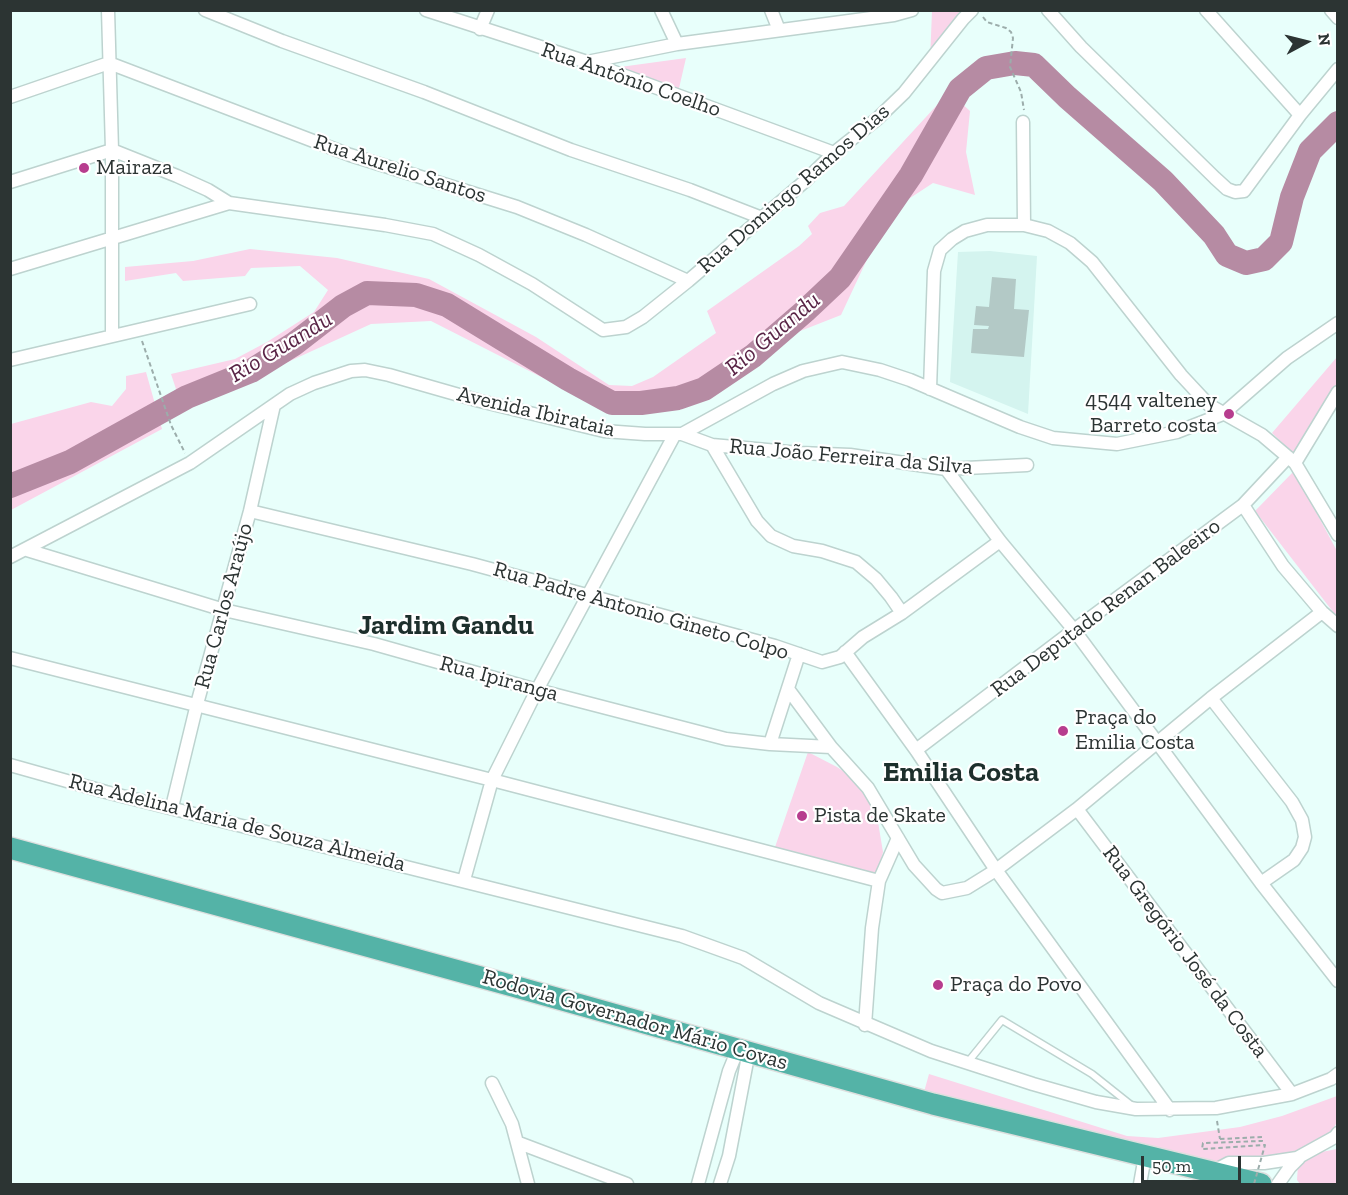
<!DOCTYPE html>
<html>
<head>
<meta charset="utf-8">
<style>
	body { margin:0 }
	#map { position:relative; width:1348px; height:1195px; overflow:hidden; background:#e8fffb; font-family:"Zilla Slab",serif }
	canvas { display:block }
	.frame { position:absolute; inset:0; border:12px solid #2c3433; pointer-events:none }
	.north { position:absolute; left:1276px; top:12px; width:60px; height:60px; -webkit-text-stroke:4px #fff; paint-order:stroke; rotate:83deg; font-size:16px; font-weight:700; line-height:24px; text-align:center; color:#2c3433 }
	.north::after { content:''; display:block; margin:auto; width:21px; height:27px; background:#2c3433; clip-path:polygon(50% 0,100% 100%,50% 72%,0 100%) }
	.scale { position:absolute; left:1141px; top:1156px; width:100px; height:27px; box-sizing:border-box; border:3px solid #2c3433; border-top:0; padding-left:8px; font-size:18px; line-height:21px; white-space:nowrap; color:#2c3433; -webkit-text-stroke:4px #fff; paint-order:stroke }
</style>
</head>
<body>
<div id="map">
<canvas width="1348" height="1195"></canvas>
<div class="frame"></div>
<div class="north">N</div>
<div class="scale">50 m</div>
</div>
<script>
const ctx = document.querySelector('canvas').getContext('2d');
ctx.lineJoin = 'round';
function fillPath(path, color) {
  ctx.fillStyle = color;
  ctx.fill(path, 'evenodd');
}
function poly(rows) {
  const path = new Path2D();
  for (const r of rows) {
    path.moveTo(r[0], r[1]);
    for (let i = 2; i < r.length; i += 2) path.lineTo(r[i], r[i + 1]);
  }
  return path;
}
function stroke(path, color, width, dash) {
  ctx.strokeStyle = color;
  ctx.lineWidth = width;
  ctx.lineCap = dash ? 'butt' : 'round';
  ctx.setLineDash(dash || []);
  ctx.stroke(path);
}
function write(font, color, halo, rows, align = 'center') {
  ctx.font = font + ' "Zilla Slab",serif';
  ctx.lineWidth = 4.5;
  ctx.setLineDash([]);
  ctx.textBaseline = 'middle';
  ctx.strokeStyle = halo;
  ctx.fillStyle = color;
  for (const [text, x, y, turn = 0] of rows) {
    ctx.save();
    ctx.translate(x, y);
    ctx.rotate((+turn || 0) * Math.PI / 180);
    ctx.textAlign = isNaN(turn) ? turn : align;
    if (halo) ctx.strokeText(text, 0, 0);
    ctx.fillText(text, 0, 0);
    ctx.restore();
  }
}
fillPath(poly([
	[990,251,1037,256,1028,414,950,382,958,252]
]), '#d4f4ef');
fillPath(poly([
	[932,11,960,12,930,61],
	[686,58,677,97,618,72,620,67],
	[949,92,970,111,966,152,975,195,933,183,904,202,871,251,841,315,785,337,741,372,699,399,665,408,608,411,431,321,371,324,183,410,171,374,235,359,267,342,314,312,328,290,300,266,251,268,245,276,183,281,176,273,125,281,125,267,193,261,250,249,337,258,429,279,536,337,609,385,632,386,653,377,716,333,707,311,799,246,812,234,808,226,820,213,844,206],
	[1337,357,1337,388,1295,455,1272,433],
	[146,372,162,429,11,510,11,424,91,402,112,406,126,389,126,376],
	[1294,471,1337,551,1337,617,1255,511],
	[808,752,837,767,858,781,875,804,883,852,879,868,869,877,774,850],
	[929,1074,1127,1136,1158,1138,1240,1127,1282,1116,1337,1096,1337,1122,1330,1135,1308,1152,1227,1162,1173,1161,924,1092],
	[1337,1149,1337,1184,1300,1184,1297,1180,1298,1165,1311,1154]
]), '#fad5ea');
stroke(poly([
	[10,486,70,462,187,397,251,371,294,344,343,306,367,293,416,295,447,305,568,379,612,403,641,403,678,398,704,389,753,356,805,311,840,278,911,175,960,89,986,68,1015,63,1034,65,1067,97,1163,181,1214,235,1227,255,1246,263,1264,259,1281,242,1292,197,1310,151,1338,123]
]), '#b68ba3', 24);
fillPath(poly([
	[992,277,1016,279,1014,309,1029,310,1024,357,971,353,973,329,988,329,989,326,974,325,976,306,989,307]
]), '#b3c9c6');
const lane = poly([
	[968,1062,1002,1020,1092,1074,1131,1105]
]);
const street = poly([
	[108,10,112,150,112,335],
	[205,10,282,41,424,92,571,150,690,190,762,218],
	[426,10,587,62,834,153],
	[661,10,677,44],
	[771,10,779,30],
	[1048,10,1081,47,1215,178,1227,189,1235,192,1244,191,1300,115,1338,69],
	[1206,10,1300,115],
	[1331,10,1338,18],
	[480,29,488,10],
	[587,62,677,44,894,15,912,10],
	[10,97,109,63,350,155,517,207,586,235,688,281],
	[1023,122,1024,225],
	[10,182,112,150,177,176,208,190,229,203,385,225,433,234,479,255,532,284,603,330,626,327,643,317,688,281,804,182,834,153,877,119,904,93,963,19,972,10],
	[10,269,229,203],
	[10,360,250,304],
	[930,389,934,271,940,250,952,239,965,231,987,225,1024,225,1048,231,1070,243,1092,262,1181,375,1209,405,1262,435,1295,463,1338,535],
	[682,434,712,445,757,521,771,536,793,546,822,551,856,562,876,579,891,597,902,613],
	[712,445,800,453,850,455,946,469,1027,465],
	[1295,463,1338,392],
	[946,469,1000,541,1074,630,1261,883,1338,981],
	[1243,505,1283,566,1322,612,1338,626],
	[250,511,472,564,775,646,822,662,840,657,863,637,902,613,1000,541],
	[27,550,224,610,374,644,537,690,726,739,770,744,831,747,868,788,914,865,936,889,942,893,967,888,996,870,1077,809,1211,698,1322,612],
	[10,557,190,463,290,394,314,383,351,371,365,370,389,375,480,401,604,431,645,434,682,434,773,384,803,371,842,362,880,370,910,380,1020,427,1053,438,1117,444,1177,432,1223,414,1287,358,1338,323],
	[845,652,916,750,996,870,1170,1110],
	[10,658,492,780,879,881],
	[788,689,831,747],
	[1211,698,1292,802,1302,820,1305,837,1302,848,1294,860,1261,883],
	[770,744,799,654],
	[916,750,1074,630,1243,505,1288,457],
	[10,765,106,792,682,936,743,958,819,1003,931,1051,1033,1084,1096,1102,1136,1109,1216,1108,1292,1094,1331,1079,1338,1074],
	[172,807,197,704,250,511,274,405],
	[1077,809,1292,1094],
	[464,880,492,780,537,690,675,434],
	[865,1025,872,928,879,881,898,838],
	[492,1083,512,1124,528,1184],
	[519,1143,627,1184],
	[1212,1172,1229,1163,1264,1163,1297,1158,1335,1137,1338,1133],
	[698,1184,729,1071,738,1049],
	[720,1184,729,1156,749,1051],
	[1140,1184,1145,1156],
	[1278,1184,1290,1167,1299,1158]
]);
const highway = poly([
	[10,848,513,986,933,1104,1261,1184]
]);
stroke(lane, '#bdd3cf', 9);
stroke(street, '#bdd3cf', 15);
stroke(highway, '#dddfde', 24);
stroke(poly([
	[983,17,987,22,1006,28,1011,32,1013,38,1010,67,1021,92,1024,110],
	[142,341,171,425,185,453],
	[1217,1121,1220,1139]
]), '#9cadab', 2, [4.5, 3]);
stroke(lane, '#fff', 6);
stroke(street, '#fff', 12);
stroke(highway, '#54b3a7', 21);
stroke(poly([
	[1220,1139,1262,1137,1262,1141,1203,1143,1202,1149,1265,1145,1254,1184]
]), '#9cadab', 2, [4.5, 3]);
for (const [x, y, r, color] of [
	[84,168,6,"#b73d8e"],
	[1229,414,6,"#b73d8e"],
	[1063,731,6,"#b73d8e"],
	[802,816,6,"#b73d8e"],
	[938,985,6,"#b73d8e"]
]) {
  const dot = new Path2D();
  dot.arc(x, y, r, 0, 2 * Math.PI);
  ctx.fillStyle = color;
  ctx.fill(dot);
  stroke(dot, '#fff', 2);
}
write('22px', '#2c3433', '#fff', [
	["Rua Antônio Coelho",631,80,19],
	["Rua Aurelio Santos",400,169,18],
	["Rua Domingo Ramos Dias",794,189,-41],
	["Avenida Ibirataia",536,412,13],
	["Rua João Ferreira da Silva",851,457,5],
	["Rua Carlos Araújo",224,606,-75],
	["Rua Deputado Renan Baleeiro",1106,608,-37],
	["Rua Padre Antonio Gineto Colpo",641,611,16],
	["Rua Ipiranga",499,679,15],
	["Rua Adelina Maria de Souza Almeida",237,823,14],
	["Rua Gregório José da Costa",1185,952,53],
	["Rodovia Governador Mário Covas",635,1020,16]
]);
write('22px', '#2c3433', '#fff', [
	["Mairaza",96,168],
	["4544 valteney",1217,401,"right"],
	["Barreto costa",1217,426,"right"],
	["Praça do",1075,718],
	["Emilia Costa",1075,743],
	["Pista de Skate",814,816],
	["Praça do Povo",950,985]
], 'left');
write('italic 24px', '#582345', '#fff', [
	["Rio Guandu",773,334,-40],
	["Rio Guandu",281,347,-31]
]);
write('bold 28px', '#1d2f2c', '#fff', [
	["Jardim Gandu",446,626],
	["Emilia Costa",961,773]
]);
</script>
</body>
</html>
